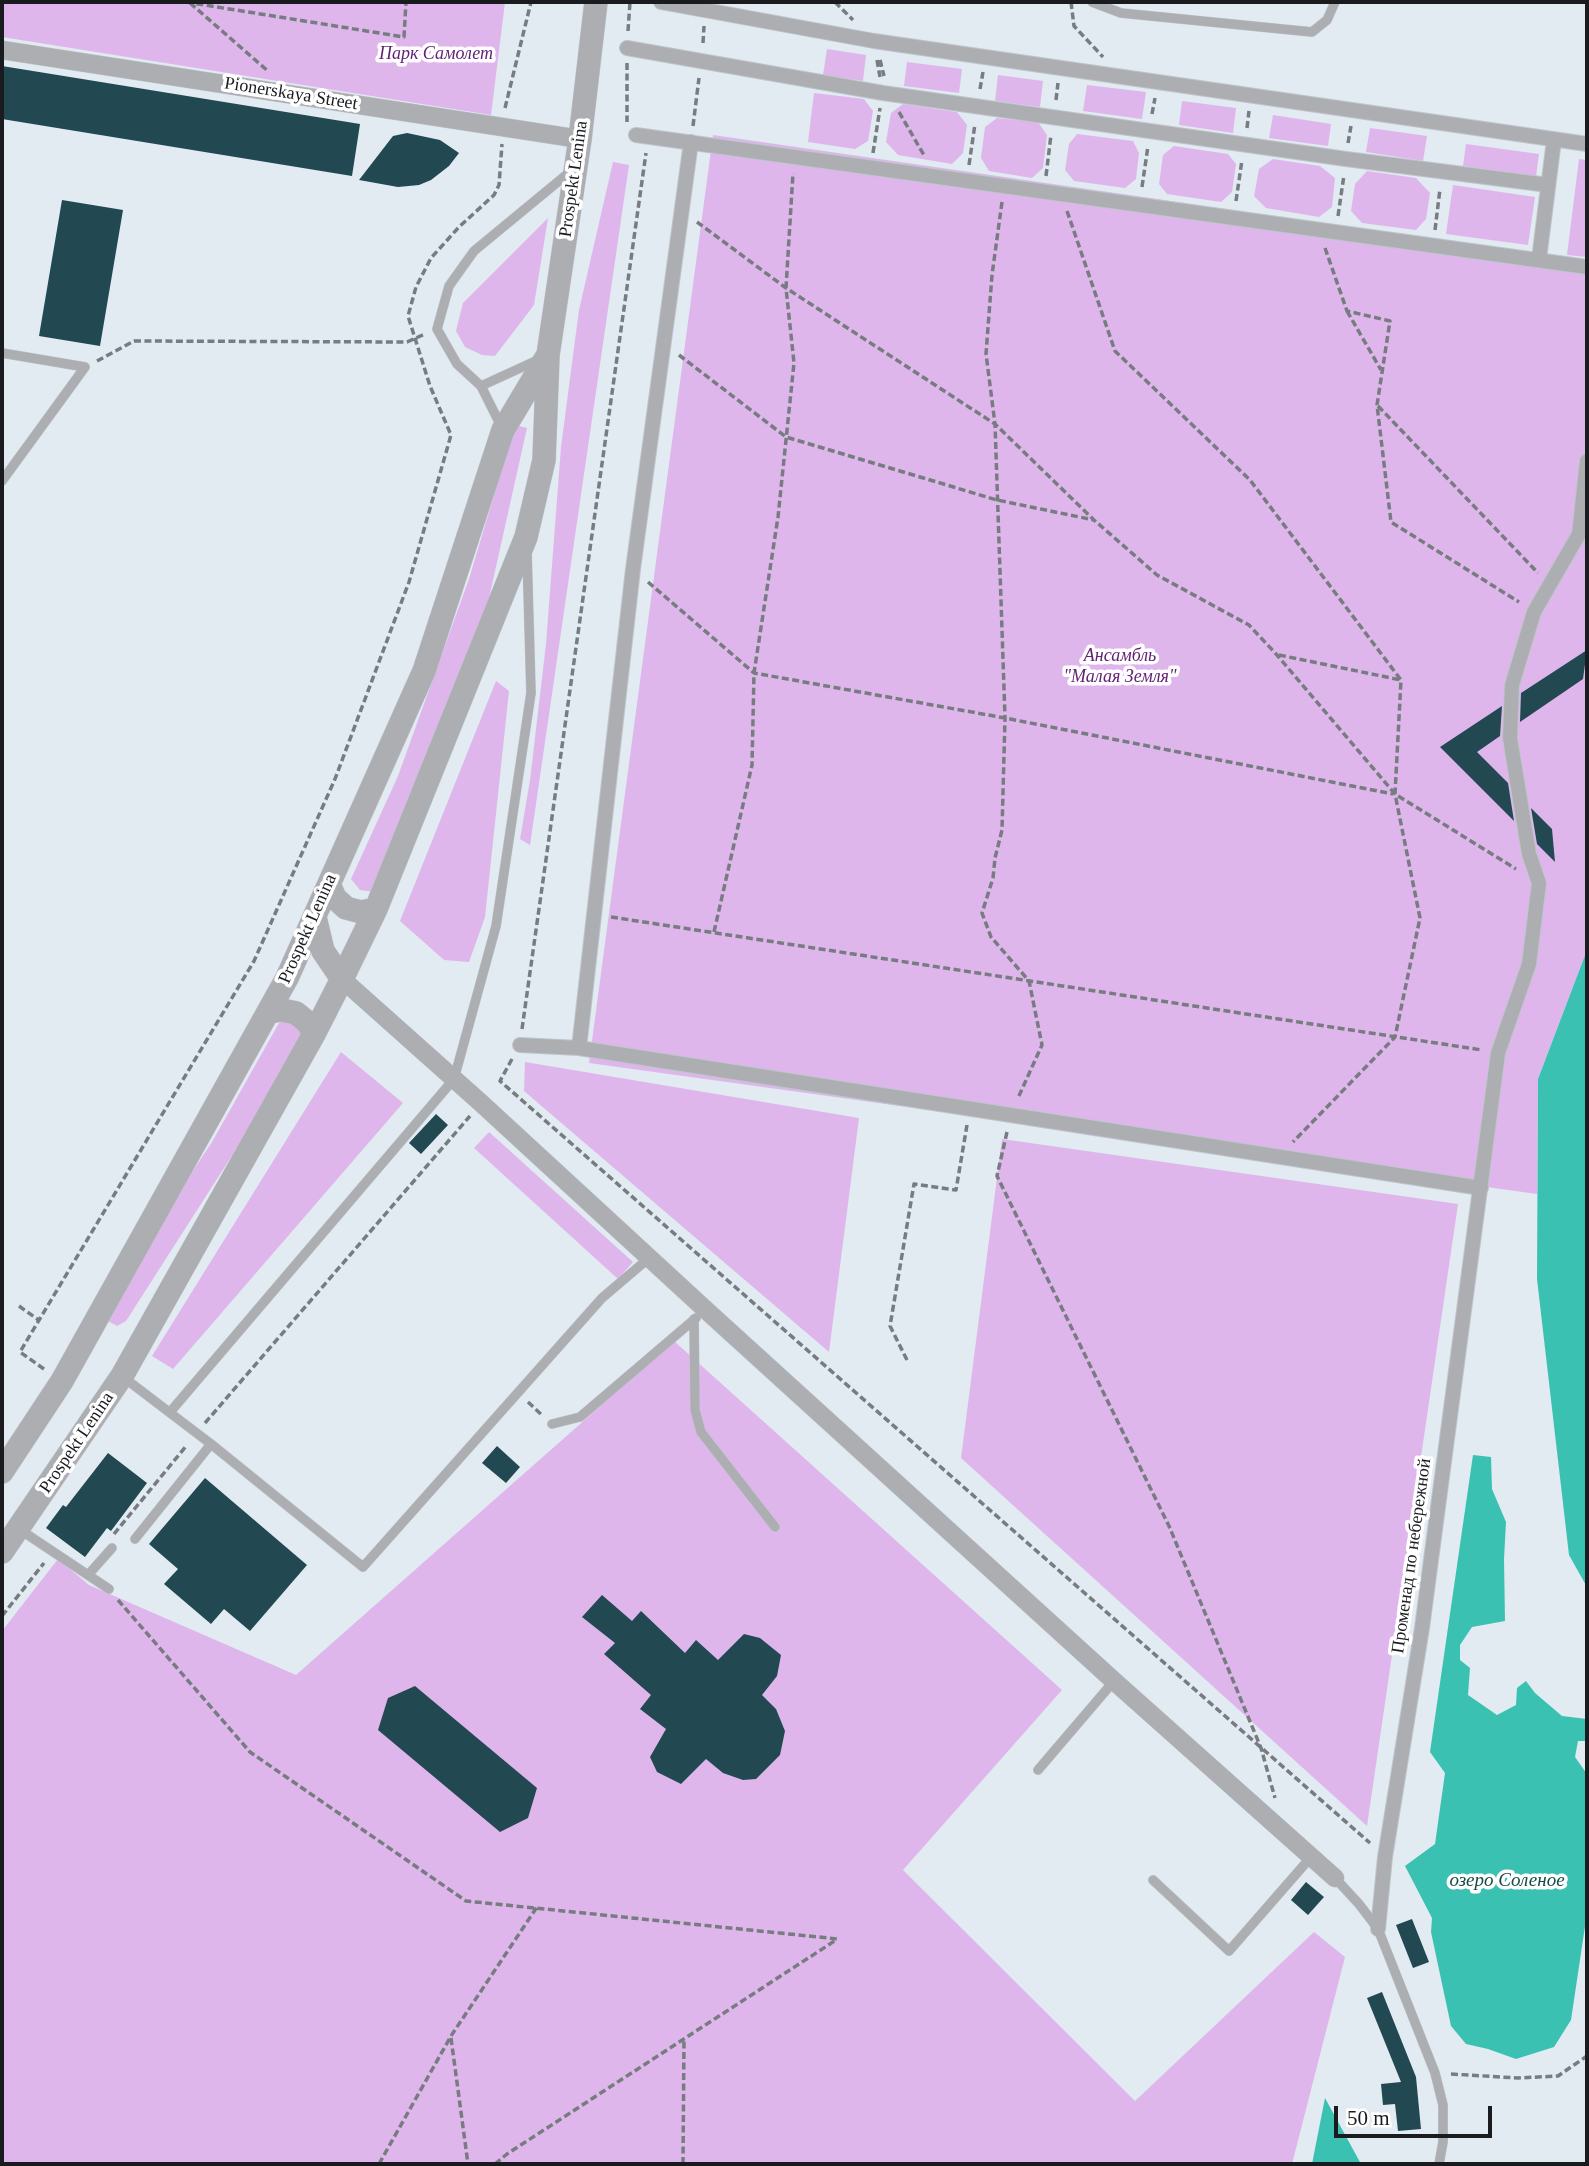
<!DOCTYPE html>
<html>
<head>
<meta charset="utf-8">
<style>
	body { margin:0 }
	#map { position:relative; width:1589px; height:2166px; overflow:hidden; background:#e2eaf2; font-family:Georgia,serif }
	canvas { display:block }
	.frame { position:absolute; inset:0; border:4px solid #191b1f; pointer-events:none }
	.scale { position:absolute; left:1334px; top:2106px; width:158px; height:32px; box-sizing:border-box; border:4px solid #191b1f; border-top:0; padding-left:9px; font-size:21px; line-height:24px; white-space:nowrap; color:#191b1f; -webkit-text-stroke:5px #fff; paint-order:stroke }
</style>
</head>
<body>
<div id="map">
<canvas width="1589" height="2166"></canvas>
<div class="frame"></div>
<div class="scale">50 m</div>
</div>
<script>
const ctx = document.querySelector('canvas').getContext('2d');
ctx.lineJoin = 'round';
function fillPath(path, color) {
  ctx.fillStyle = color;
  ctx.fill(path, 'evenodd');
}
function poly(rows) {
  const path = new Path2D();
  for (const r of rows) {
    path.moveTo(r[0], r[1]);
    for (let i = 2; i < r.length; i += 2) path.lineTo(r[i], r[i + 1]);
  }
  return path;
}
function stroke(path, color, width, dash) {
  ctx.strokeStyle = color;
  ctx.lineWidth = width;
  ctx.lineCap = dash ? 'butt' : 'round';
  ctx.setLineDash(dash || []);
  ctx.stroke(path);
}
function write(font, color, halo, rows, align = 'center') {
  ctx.font = font + ' Georgia,serif';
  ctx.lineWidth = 7;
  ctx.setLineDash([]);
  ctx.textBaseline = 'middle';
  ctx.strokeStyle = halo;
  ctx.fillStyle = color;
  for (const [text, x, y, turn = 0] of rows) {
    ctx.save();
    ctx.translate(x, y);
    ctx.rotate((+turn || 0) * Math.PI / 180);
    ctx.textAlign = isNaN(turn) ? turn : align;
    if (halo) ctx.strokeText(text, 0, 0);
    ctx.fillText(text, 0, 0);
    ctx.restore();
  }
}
fillPath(poly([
	[2,2,505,2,491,115,2,37],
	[827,49,866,55,863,81,823,75],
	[907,62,962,69,959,93,904,86],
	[998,75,1043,81,1040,107,995,101],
	[1087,85,1146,92,1142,119,1083,111],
	[814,93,864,99,873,111,868,141,855,149,808,142],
	[1182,101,1236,108,1233,133,1179,125],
	[903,104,957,112,967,125,963,153,952,164,898,155,886,142,891,113],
	[1273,115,1331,124,1328,146,1269,138],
	[997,118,1038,122,1047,135,1043,168,1032,178,989,171,981,158,985,127],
	[1370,128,1427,136,1423,161,1366,152],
	[1077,134,1133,141,1139,153,1136,179,1125,188,1074,181,1065,170,1069,144],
	[713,135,1587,261,1587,950,1538,1079,1537,1194,589,1063],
	[1466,144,1539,154,1536,176,1463,166],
	[1174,146,1228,154,1236,164,1232,192,1221,202,1167,194,1159,184,1163,155],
	[1273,159,1320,166,1335,178,1332,207,1319,217,1266,208,1254,196,1259,169],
	[1579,159,1587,160,1587,257,1567,255],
	[613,162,629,165,530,845,520,839,530,780,546,644,561,447,579,310],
	[1367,171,1416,178,1430,193,1426,219,1416,230,1362,223,1351,211,1355,184],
	[1453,185,1535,197,1528,245,1446,234],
	[548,218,534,305,495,356,482,355,465,347,456,331,463,303],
	[515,425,527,428,489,598,449,715,374,892,360,890,351,879,398,776,469,579],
	[496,681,509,691,485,917,469,962,444,960,400,921],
	[291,1017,305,1030,233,1154,126,1321,117,1326,104,1319,103,1307,212,1142,279,1023],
	[341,1052,403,1103,173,1369,152,1356],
	[525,1062,859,1118,829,1352,524,1091],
	[489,1132,633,1262,618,1279,474,1148],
	[1002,1139,1458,1204,1367,1826,961,1458],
	[674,1341,1062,1690,903,1870,1135,2101,1314,1932,1345,1957,1292,2164,2,2164,2,1631,58,1559,89,1585,296,1675]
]), '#dfb6eb');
fillPath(poly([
	[1587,950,1587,1587,1569,1555,1537,1279,1538,1079],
	[1473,1455,1491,1457,1492,1489,1506,1522,1504,1559,1505,1621,1472,1627,1460,1645,1460,1660,1470,1668,1468,1695,1497,1715,1516,1705,1517,1688,1526,1681,1535,1693,1562,1716,1587,1719,1587,1741,1578,1741,1575,1757,1587,1774,1587,1913,1571,2020,1554,2047,1516,2059,1488,2049,1466,2044,1451,2026,1431,1932,1432,1918,1405,1866,1435,1844,1445,1773,1430,1752],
	[1325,2098,1361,2164,1312,2164]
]), '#3bc1b2');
fillPath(poly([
	[2,66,360,124,352,176,2,119],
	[407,133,440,140,459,153,449,166,431,180,419,185,398,187,359,180,393,136],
	[62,200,123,210,100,346,39,336],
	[1587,650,1583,679,1520,722,1521,693],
	[1502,706,1500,736,1477,752,1508,783,1514,821,1440,747],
	[1531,808,1552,829,1555,862,1537,844],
	[436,1114,448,1125,421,1154,409,1143],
	[497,1446,520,1467,506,1483,482,1463],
	[108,1453,147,1483,111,1531,107,1528,85,1557,46,1528,63,1505,66,1507],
	[205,1478,307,1565,250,1631,224,1609,211,1624,164,1584,178,1569,149,1544],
	[602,1595,632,1621,641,1611,685,1653,696,1640,718,1660,744,1634,760,1638,781,1655,777,1676,762,1695,776,1709,785,1731,780,1755,756,1779,743,1780,723,1773,706,1759,681,1784,657,1772,650,1757,666,1729,640,1709,651,1695,604,1654,615,1643,582,1617],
	[415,1686,537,1788,528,1818,500,1832,378,1730,388,1698],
	[1306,1882,1324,1897,1308,1915,1291,1900],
	[1412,1919,1429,1962,1413,1968,1396,1925],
	[1382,1992,1416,2077,1421,2129,1398,2131,1395,2104,1383,2105,1381,2084,1401,2082,1367,1998]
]), '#224852');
const service = poly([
	[1092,2,1121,13,1312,32,1327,20,1335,2],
	[2,353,85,367,2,481],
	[481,386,540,359],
	[502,428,481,386,457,364,437,329,449,286,474,251,571,171],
	[694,1319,695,1410,701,1432,775,1527],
	[123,1377,211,1444],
	[171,1411,454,1079,496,926,531,693,527,553],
	[552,1424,580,1417,696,1318],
	[19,1529,109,1589],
	[135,1539,211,1444,363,1567,602,1298,649,1258],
	[88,1575,112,1548],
	[1038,1770,1114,1681],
	[1335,1878,1359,1904,1378,1929,1435,2073,1443,2105,1443,2142,1439,2164],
	[1153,1880,1229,1951,1311,1857]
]);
const pedestrian = poly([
	[661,2,874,41,1587,144],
	[627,48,883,93,1346,159,1548,185],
	[636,135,1587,267],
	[1539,259,1554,140],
	[520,1045,579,1048,1481,1188],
	[579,1048,633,569,691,142],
	[1378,1929,1385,1857,1422,1628,1498,1053,1529,964,1539,883,1529,854,1510,738,1512,685,1534,612,1579,534,1587,461]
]);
const minor = poly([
	[2,50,580,139],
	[342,979,481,1103,707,1311,1114,1681,1335,1878]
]);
const tertiary = poly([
	[329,884,335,898,346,908,361,912,376,909],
	[315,917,323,951,342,979],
	[269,1012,282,1010,296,1013,307,1022,314,1034],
	[2,1472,62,1381,287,978,424,671,503,430,546,358],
	[2,1552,122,1376,314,1034,342,979,376,909,526,537,544,460,548,355,580,139,596,2]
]);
stroke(service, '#bec5cc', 10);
stroke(pedestrian, '#bec5cc', 16);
stroke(minor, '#bec5cc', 19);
stroke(tertiary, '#bec5cc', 24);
stroke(poly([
	[186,2,404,37,406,2],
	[835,2,853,20],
	[1071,2,1074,26,1103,57],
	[190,3,269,72],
	[628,31,630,2],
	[703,43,704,26],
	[877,60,880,77],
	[880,60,884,76],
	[627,63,627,122],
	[980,89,983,72],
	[1056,100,1058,83],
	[505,108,531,2],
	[899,112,925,157],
	[1152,114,1155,98],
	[693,126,699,78],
	[1247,128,1249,111],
	[1348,143,1351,126],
	[873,153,880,108],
	[969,165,975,124],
	[1046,176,1051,135],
	[1142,187,1148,146],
	[1236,201,1242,160],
	[1002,202,992,275,986,354,995,424,1005,718,1002,830,995,858,993,878,982,913,991,937,1029,981,1042,1045,1018,1098],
	[1067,211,1115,351,1250,480,1401,680,1395,794,1420,918,1395,1037,1293,1142],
	[1338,216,1344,175],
	[697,222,786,288,995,424,1094,520,1157,575,1249,625,1277,655,1395,794,1516,869],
	[1435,230,1440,189],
	[1325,248,1347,311,1390,321,1377,405,1391,522,1519,602],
	[1347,311,1381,370],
	[679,355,786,437,997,500,1094,520],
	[97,361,134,341,407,342,425,334],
	[1378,406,1538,573],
	[648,582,754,673,1005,718,1393,794],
	[1279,655,1401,680],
	[611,917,1482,1050],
	[714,932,752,765,754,673,778,517,794,363,786,288,793,173],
	[522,1029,646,153],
	[512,1059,500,1081,1370,1843],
	[1007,1132,997,1176,1169,1526,1261,1748,1275,1798],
	[19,1306,40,1321],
	[907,1360,890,1326,914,1184,956,1190,967,1125],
	[44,1369,20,1352,254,961,335,779,409,582,451,435,430,386,408,316,416,287,431,258,459,227,494,195,499,185,502,144],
	[528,1402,543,1416],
	[205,1423,470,1116],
	[114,1534,187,1445],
	[118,1600,250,1752,466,1901,838,1939],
	[2,1616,44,1563],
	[451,2038,468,2164],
	[1451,2074,1518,2078,1558,2076,1587,2056],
	[379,2164,451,2036,537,1907],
	[495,2164,507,2154,836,1940],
	[683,2164,684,2039]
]), '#777c81', 3.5, [7, 3.5]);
stroke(service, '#adaeb2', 9);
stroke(pedestrian, '#adaeb2', 14);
stroke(minor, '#adaeb2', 18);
stroke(tertiary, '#adaeb2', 23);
write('italic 18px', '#632175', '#fff', [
	["Парк Самолет",436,54],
	["Ансамбль",1120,656],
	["\"Малая Земля\"",1120,677]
]);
write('18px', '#191b1f', '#fff', [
	["Pionerskaya Street",291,94,9],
	["Prospekt Lenina",574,179,-82],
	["Prospekt Lenina",308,929,-66],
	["Prospekt Lenina",77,1443,-56],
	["Променад по небережной",1412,1556,-82]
]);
write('italic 19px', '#144c46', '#fff', [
	["озеро Соленое",1507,1881]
]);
</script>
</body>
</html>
